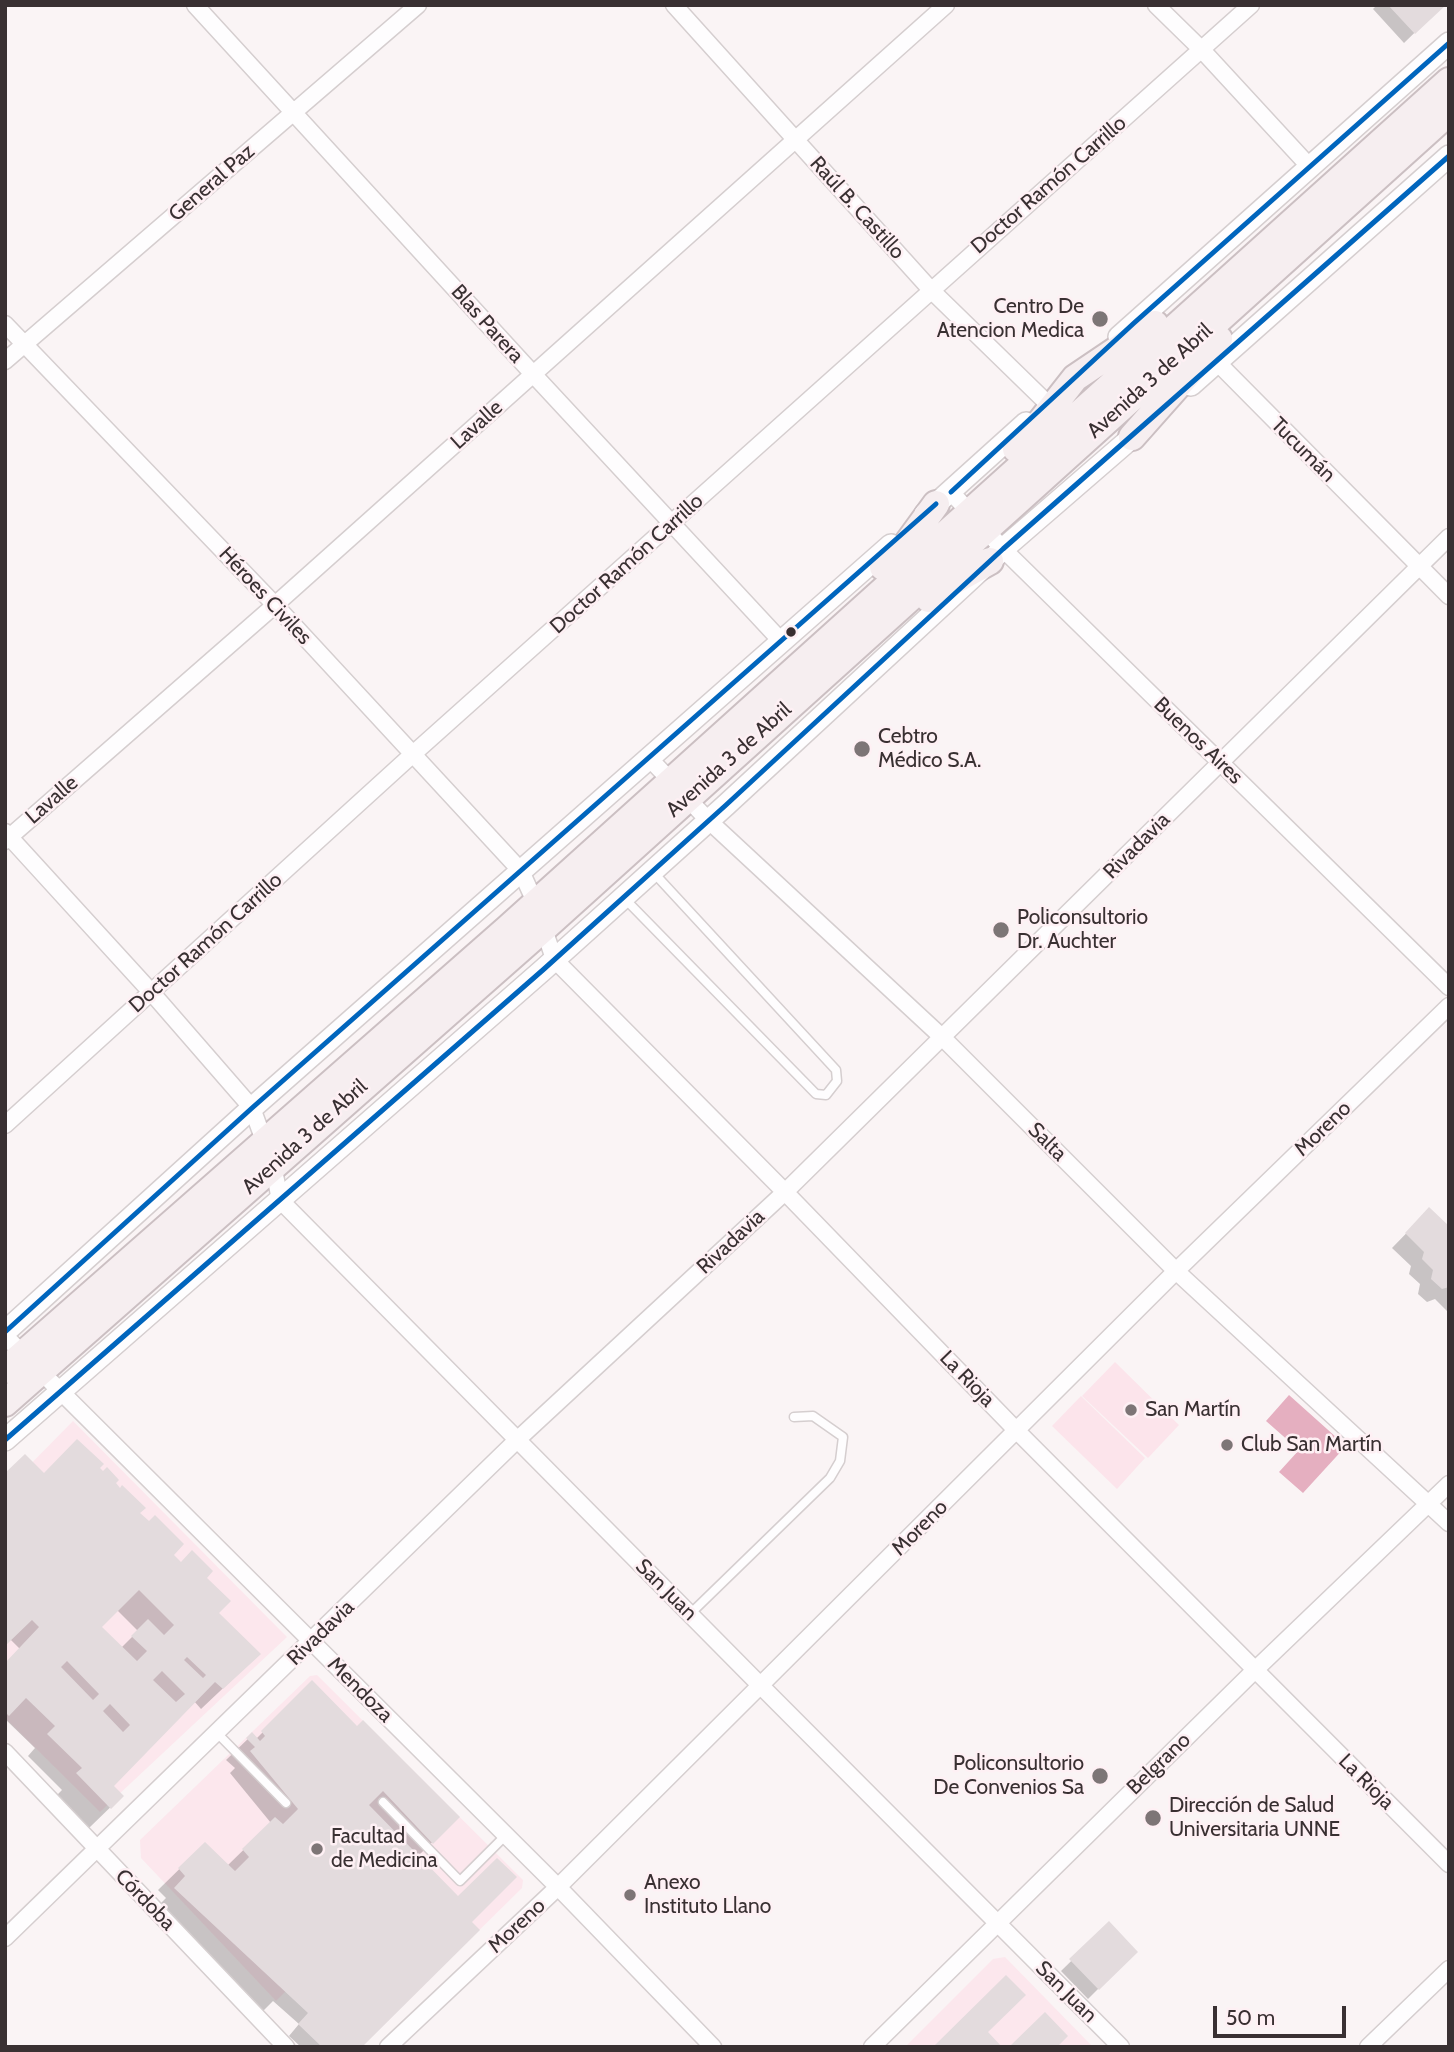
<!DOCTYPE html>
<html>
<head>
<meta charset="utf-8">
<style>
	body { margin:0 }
	#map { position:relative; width:1454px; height:2052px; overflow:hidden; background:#faf4f5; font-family:Cabin,sans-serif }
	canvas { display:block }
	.frame { position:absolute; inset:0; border:7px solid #393032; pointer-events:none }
	.scale { position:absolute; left:1213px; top:2006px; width:133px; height:32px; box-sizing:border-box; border:4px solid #393032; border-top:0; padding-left:9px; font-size:21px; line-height:24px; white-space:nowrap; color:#393032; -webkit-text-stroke:5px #fef0f4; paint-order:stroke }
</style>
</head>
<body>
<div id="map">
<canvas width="1454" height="2052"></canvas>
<div class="frame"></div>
<div class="scale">50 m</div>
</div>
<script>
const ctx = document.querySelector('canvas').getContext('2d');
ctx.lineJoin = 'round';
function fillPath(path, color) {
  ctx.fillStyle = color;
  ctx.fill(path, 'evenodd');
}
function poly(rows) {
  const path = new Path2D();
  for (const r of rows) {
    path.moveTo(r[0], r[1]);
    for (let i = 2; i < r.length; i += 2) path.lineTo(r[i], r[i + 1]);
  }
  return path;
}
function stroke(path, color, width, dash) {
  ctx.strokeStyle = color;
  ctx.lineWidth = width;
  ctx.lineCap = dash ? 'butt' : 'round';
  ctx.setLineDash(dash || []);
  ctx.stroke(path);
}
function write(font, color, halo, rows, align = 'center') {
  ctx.font = font + ' Cabin,sans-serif';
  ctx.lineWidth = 5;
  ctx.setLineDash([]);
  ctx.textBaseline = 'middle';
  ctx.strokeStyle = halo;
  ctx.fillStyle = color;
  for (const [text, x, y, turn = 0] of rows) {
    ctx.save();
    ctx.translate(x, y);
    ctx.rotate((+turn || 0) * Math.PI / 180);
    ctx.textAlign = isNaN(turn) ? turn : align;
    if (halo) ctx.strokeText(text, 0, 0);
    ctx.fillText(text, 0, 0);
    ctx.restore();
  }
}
fillPath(poly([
	[73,1421,287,1637,100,1812,5,1718,5,1490],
	[317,1675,523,1880,522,1888,378,2030,312,1965,276,2001,141,1858,140,1840,310,1676],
	[1005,1957,1093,2047,905,2047,993,1959]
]), '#fce7ed');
fillPath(poly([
	[1115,1362,1179,1425,1148,1458,1082,1396],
	[1081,1396,1145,1458,1117,1489,1052,1426]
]), '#fce4eb');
fillPath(poly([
	[1289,1395,1346,1446,1303,1493,1279,1472,1299,1450,1266,1421]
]), '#e5afc0');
fillPath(poly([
	[1377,5,1443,5,1404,43,1373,9],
	[1429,1210,1449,1228,1449,1313,1435,1299,1427,1302,1418,1294,1420,1284,1409,1274,1411,1266,1392,1248],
	[97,1468,113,1484,171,1555,180,1564,205,1578,237,1675,201,1709,194,1701,112,1786,122,1796,89,1828,57,1795,62,1790,28,1756,35,1748,5,1719,5,1664,20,1649,10,1639,44,1475],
	[117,1610,138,1631,121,1648,100,1627],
	[312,1683,357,1729,458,1817,417,1857,470,1922,360,2047,301,2047,289,2036,299,2024,273,2001,262,2012,154,1910,166,1898,158,1890,205,1844,227,1866,271,1823,230,1773,235,1768,226,1760,252,1735,256,1739],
	[1109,1924,1135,1952,1088,1999,1061,1971]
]), '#0003');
fillPath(poly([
	[1388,5,1446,5,1415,34],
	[1429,1207,1449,1226,1449,1287,1442,1289,1431,1279,1433,1270,1422,1259,1424,1252,1405,1233],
	[77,1439,104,1464,100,1468,103,1471,107,1467,119,1480,116,1483,120,1488,122,1485,146,1508,140,1513,149,1521,155,1515,184,1544,174,1555,181,1562,192,1550,213,1571,207,1578,231,1601,219,1613,261,1654,223,1689,215,1682,114,1786,124,1796,111,1809,76,1773,82,1768,47,1734,55,1726,26,1698,9,1716,5,1712,5,1663,39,1627,32,1620,5,1646,5,1473,25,1454,44,1473],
	[139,1590,174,1625,164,1635,148,1619,131,1636,147,1651,137,1661,102,1627],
	[187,1657,206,1675,203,1678,184,1660],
	[67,1661,99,1694,93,1700,61,1667],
	[162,1671,185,1694,176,1702,153,1680],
	[110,1704,130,1725,123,1732,103,1711],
	[312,1680,357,1726,363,1720,460,1817,433,1844,383,1791,369,1805,458,1896,497,1858,517,1877,472,1922,480,1930,362,2047,322,2047,298,2024,308,2013,174,1888,185,1876,178,1868,205,1842,235,1871,249,1857,242,1849,275,1817,283,1824,298,1809,250,1751,255,1747,246,1738,252,1732,260,1741,265,1736,261,1731],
	[1109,1921,1138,1952,1099,1990,1069,1959],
	[1006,1975,1026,1995,988,2032,1002,2047,933,2047],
	[1045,2012,1068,2036,1057,2047,1009,2047]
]), '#e3dbdd');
const service = poly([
	[625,899,816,1094,826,1095,837,1081,836,1070,653,872],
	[690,1614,830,1478,840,1461,843,1437,813,1416,794,1417],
	[217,1733,286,1803],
	[383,1802,460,1881,506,1835]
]);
const minor = poly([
	[195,5,533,374,782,642],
	[674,5,931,290,1047,403],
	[1156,5,1202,50,1309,166],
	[5,324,275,605,521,871,535,902,554,959,785,1192,1017,1431,1449,1864],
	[1211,356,1449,596],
	[5,361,418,5],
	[951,492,1003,549,1449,987],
	[649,758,708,820,943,1038,1176,1271,1449,1523],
	[5,832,152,993,252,1108,273,1165,280,1200,761,1686,1121,2047],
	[5,841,275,605,946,5],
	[5,1125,413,754,1251,5],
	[5,1336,558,1887,713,2047],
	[5,1752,286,2047],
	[5,1938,517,1440,785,1192,1449,537],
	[388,2047,558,1887,1176,1271,1449,1006],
	[872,2047,1255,1670,1449,1484],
	[1368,2047,1449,1969]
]);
const secondary = poly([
	[1119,337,1449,43],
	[1191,385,1449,156],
	[925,514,1026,423],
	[5,1332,252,1108,891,545],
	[5,1440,544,969,726,805,1003,549,1144,427]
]);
const trunk = poly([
	[1132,437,1219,339],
	[1016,449,1027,439,1075,378,1155,324],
	[883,567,904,548,936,504],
	[929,599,943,587,990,561],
	[5,1370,507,929,1449,81],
	[5,1403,544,928,1449,112]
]);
stroke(service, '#d5cecf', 11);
stroke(minor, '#d5cecf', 19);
stroke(secondary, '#d5cecf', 24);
stroke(trunk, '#cbbfc2', 30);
stroke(service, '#fefdfe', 8);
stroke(minor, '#fefdfe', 16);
stroke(secondary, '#fefdfe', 21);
stroke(trunk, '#f6eef0', 26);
stroke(poly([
	[951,492,1134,323,1449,43],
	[5,1332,252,1108,936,504],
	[5,1440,544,969,726,805,1003,549,1449,156]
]), '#0065bd', 5);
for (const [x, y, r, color] of [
	[1100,319,9,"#7d7576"],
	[791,632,6,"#393032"],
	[862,749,9,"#7d7576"],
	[1001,930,9,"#7d7576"],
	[1131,1410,7,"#7d7576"],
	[1227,1445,7,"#7d7576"],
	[1100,1776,9,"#7d7576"],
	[1153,1818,9,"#7d7576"],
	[317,1849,7,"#7d7576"],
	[630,1895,7,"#7d7576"]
]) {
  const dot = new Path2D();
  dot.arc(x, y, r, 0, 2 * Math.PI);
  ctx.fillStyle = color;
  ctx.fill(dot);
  stroke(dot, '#fef0f4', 2.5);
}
write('21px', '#393032', '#fef0f4', [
	["General Paz",212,183,-41],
	["Doctor Ramón Carrillo",1049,185,-41],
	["Raúl B. Castillo",857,208,48],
	["Blas Parera",487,324,48],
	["Avenida 3 de Abril",1150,381,-42],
	["Lavalle",477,425,-42],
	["Tucumán",1303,450,45],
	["Doctor Ramón Carrillo",627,564,-42],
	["Héroes Civiles",265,596,47],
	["Buenos Aires",1198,741,44],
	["Avenida 3 de Abril",729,760,-42],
	["Lavalle",52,800,-41],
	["Rivadavia",1137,846,-45],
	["Doctor Ramón Carrillo",206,943,-42],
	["Moreno",1323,1129,-44],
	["Avenida 3 de Abril",305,1137,-42],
	["Salta",1047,1142,45],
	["Rivadavia",731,1242,-43],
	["La Rioja",967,1379,46],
	["Moreno",920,1528,-45],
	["San Juan",666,1590,45],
	["Rivadavia",321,1633,-44],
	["Mendoza",360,1690,45],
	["Belgrano",1159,1764,-44],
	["La Rioja",1366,1782,45],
	["Córdoba",145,1900,46],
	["Moreno",517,1926,-43],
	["San Juan",1066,1992,45]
]);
write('21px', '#393032', '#fef0f4', [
	["Centro De",1084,307,"right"],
	["Atencion Medica",1084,331,"right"],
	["Cebtro",878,737],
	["Médico S.A.",878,761],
	["Policonsultorio",1017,918],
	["Dr. Auchter",1017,942],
	["San Martín",1145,1410],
	["Club San Martín",1241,1445],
	["Policonsultorio",1084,1764,"right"],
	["De Convenios Sa",1084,1788,"right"],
	["Dirección de Salud",1169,1806],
	["Universitaria UNNE",1169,1830],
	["Facultad",331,1837],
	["de Medicina",331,1861],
	["Anexo",644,1883],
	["Instituto Llano",644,1907]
], 'left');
</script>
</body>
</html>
